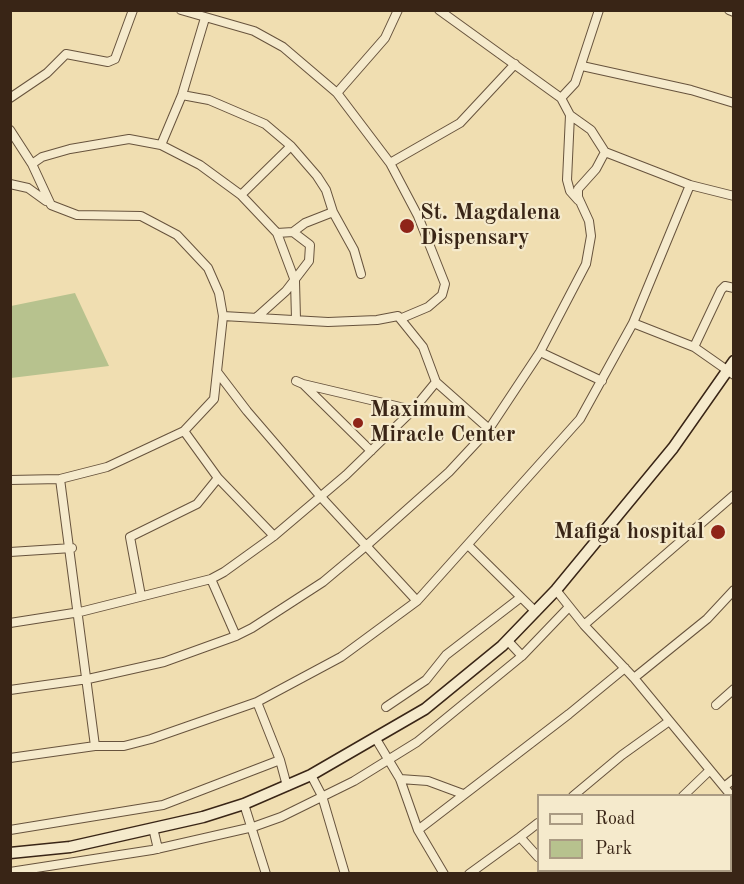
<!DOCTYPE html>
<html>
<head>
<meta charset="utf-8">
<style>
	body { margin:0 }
	#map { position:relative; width:744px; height:884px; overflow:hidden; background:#f0deb1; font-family:"Old Standard TT",serif }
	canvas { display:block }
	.frame { position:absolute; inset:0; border:12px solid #392516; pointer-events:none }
	.legend { position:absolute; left:537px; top:794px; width:195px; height:78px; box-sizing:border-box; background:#f5eacc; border:2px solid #aa9b83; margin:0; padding:8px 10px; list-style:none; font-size:18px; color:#392516 }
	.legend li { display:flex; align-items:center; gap:12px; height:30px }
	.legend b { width:30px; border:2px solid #aa9b83 }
</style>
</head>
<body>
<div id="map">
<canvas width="744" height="884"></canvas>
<div class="frame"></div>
<ul class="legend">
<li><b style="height:8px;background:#f5eacc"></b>Road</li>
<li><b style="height:16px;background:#b7c28e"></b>Park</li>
</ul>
</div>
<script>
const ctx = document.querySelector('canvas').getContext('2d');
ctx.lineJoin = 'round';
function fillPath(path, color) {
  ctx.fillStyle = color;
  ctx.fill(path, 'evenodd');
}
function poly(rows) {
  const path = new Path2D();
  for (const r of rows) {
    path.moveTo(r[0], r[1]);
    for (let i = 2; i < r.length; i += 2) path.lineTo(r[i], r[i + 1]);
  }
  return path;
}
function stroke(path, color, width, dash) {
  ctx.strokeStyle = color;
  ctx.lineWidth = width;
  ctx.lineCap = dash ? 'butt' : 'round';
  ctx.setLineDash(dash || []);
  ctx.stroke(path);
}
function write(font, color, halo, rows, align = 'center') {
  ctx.font = font + ' "Old Standard TT",serif';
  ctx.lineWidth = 4.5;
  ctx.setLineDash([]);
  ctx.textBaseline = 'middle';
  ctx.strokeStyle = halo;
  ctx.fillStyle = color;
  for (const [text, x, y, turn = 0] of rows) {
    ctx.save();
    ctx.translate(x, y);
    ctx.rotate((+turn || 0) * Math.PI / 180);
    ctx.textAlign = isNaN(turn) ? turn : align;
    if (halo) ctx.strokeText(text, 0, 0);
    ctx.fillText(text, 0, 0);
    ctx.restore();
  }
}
fillPath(poly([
	[75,293,109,366,11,378,11,306]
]), '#b7c28e');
const street = poly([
	[181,10,254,31,283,47,337,93,390,163,418,216,445,284,442,295,428,307,402,318],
	[439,10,561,98],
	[729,10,734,12],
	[582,66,691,90,734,103],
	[337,93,385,38,398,10],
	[182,95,209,100,265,124,291,146,317,176,326,190,333,212,305,223,293,232,277,233],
	[10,98,47,73,66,54,108,62,115,59,133,10],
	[570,115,567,180,570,191,578,200],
	[10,130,32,164,51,205,77,215,141,216,177,235,208,268,219,293,223,316,214,399,184,431,107,467,60,479,10,480],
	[161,145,182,95,205,18],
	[605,152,690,185,734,196],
	[390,163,460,123,515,64],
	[32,164,42,157,70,149,129,139,161,145,200,165,241,195,277,233,295,281,296,319],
	[10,184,28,188,46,201],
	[241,195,291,146],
	[333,212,354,250,361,274],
	[257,317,286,291,309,261,310,245,293,232],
	[633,323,690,185],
	[694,347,721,290,725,286,734,288],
	[540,352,602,381],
	[218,373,247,411,321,497,417,601],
	[296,381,303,384,371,451],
	[436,382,489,429],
	[303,384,413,410],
	[184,431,218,478,274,536],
	[60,479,95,746],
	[468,545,536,612],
	[10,552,72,548],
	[211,579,236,636],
	[556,590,584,625,634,678,734,799],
	[141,596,130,537,197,504,218,478],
	[10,623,80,612,211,579,224,572,274,536,346,475,413,410,436,382,423,347,398,316,377,320,328,322,223,316],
	[584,625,734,495],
	[508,641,522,656],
	[634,678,707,619,734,590],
	[10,690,88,679,164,662,236,636,252,628,323,582,366,546,449,472,489,429,540,352,586,264,591,236,589,221,578,197,578,189,596,169,605,152,591,130,570,115,561,98,575,83,599,10],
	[257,702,280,760,287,786],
	[716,705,734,689],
	[386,707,426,680,446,655,520,598],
	[376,739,400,779,418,830,444,874],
	[10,758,95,746,124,746,151,739,257,702,341,657,417,601,580,419,633,323,694,347,734,375],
	[311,775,322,796,345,874],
	[400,779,428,781,463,794],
	[724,787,734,779],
	[573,796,622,755,668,722],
	[683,796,709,771],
	[244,804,266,874],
	[538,823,520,837,538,857],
	[153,828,158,849],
	[10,830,163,805,280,760],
	[418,830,569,714,625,668],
	[730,836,734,833],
	[550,870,552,874],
	[626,870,628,874],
	[10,872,152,850,253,827,281,817,354,781,417,742,522,656,569,607],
	[469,874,520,837],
	[686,874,690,870]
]);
const secondary = poly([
	[10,853,70,847,203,817,244,804,311,775,425,709,502,646,556,590,673,448,734,361]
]);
stroke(street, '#67533d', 10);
stroke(secondary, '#392516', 13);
stroke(street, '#f5eacc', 8);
stroke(secondary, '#f5eacc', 10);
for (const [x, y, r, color] of [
	[407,226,8,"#8f2418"],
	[358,423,6,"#8f2418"],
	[718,532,8,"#8f2418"]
]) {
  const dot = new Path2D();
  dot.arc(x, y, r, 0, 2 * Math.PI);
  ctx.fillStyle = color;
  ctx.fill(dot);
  stroke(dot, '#f5eacc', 2);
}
write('bold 22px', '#392516', '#f5eacc', [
	["St. Magdalena",420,213],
	["Dispensary",420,238],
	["Maximum",370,410],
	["Miracle Center",370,435],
	["Mafiga hospital",704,532,"right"]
], 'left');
</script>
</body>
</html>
